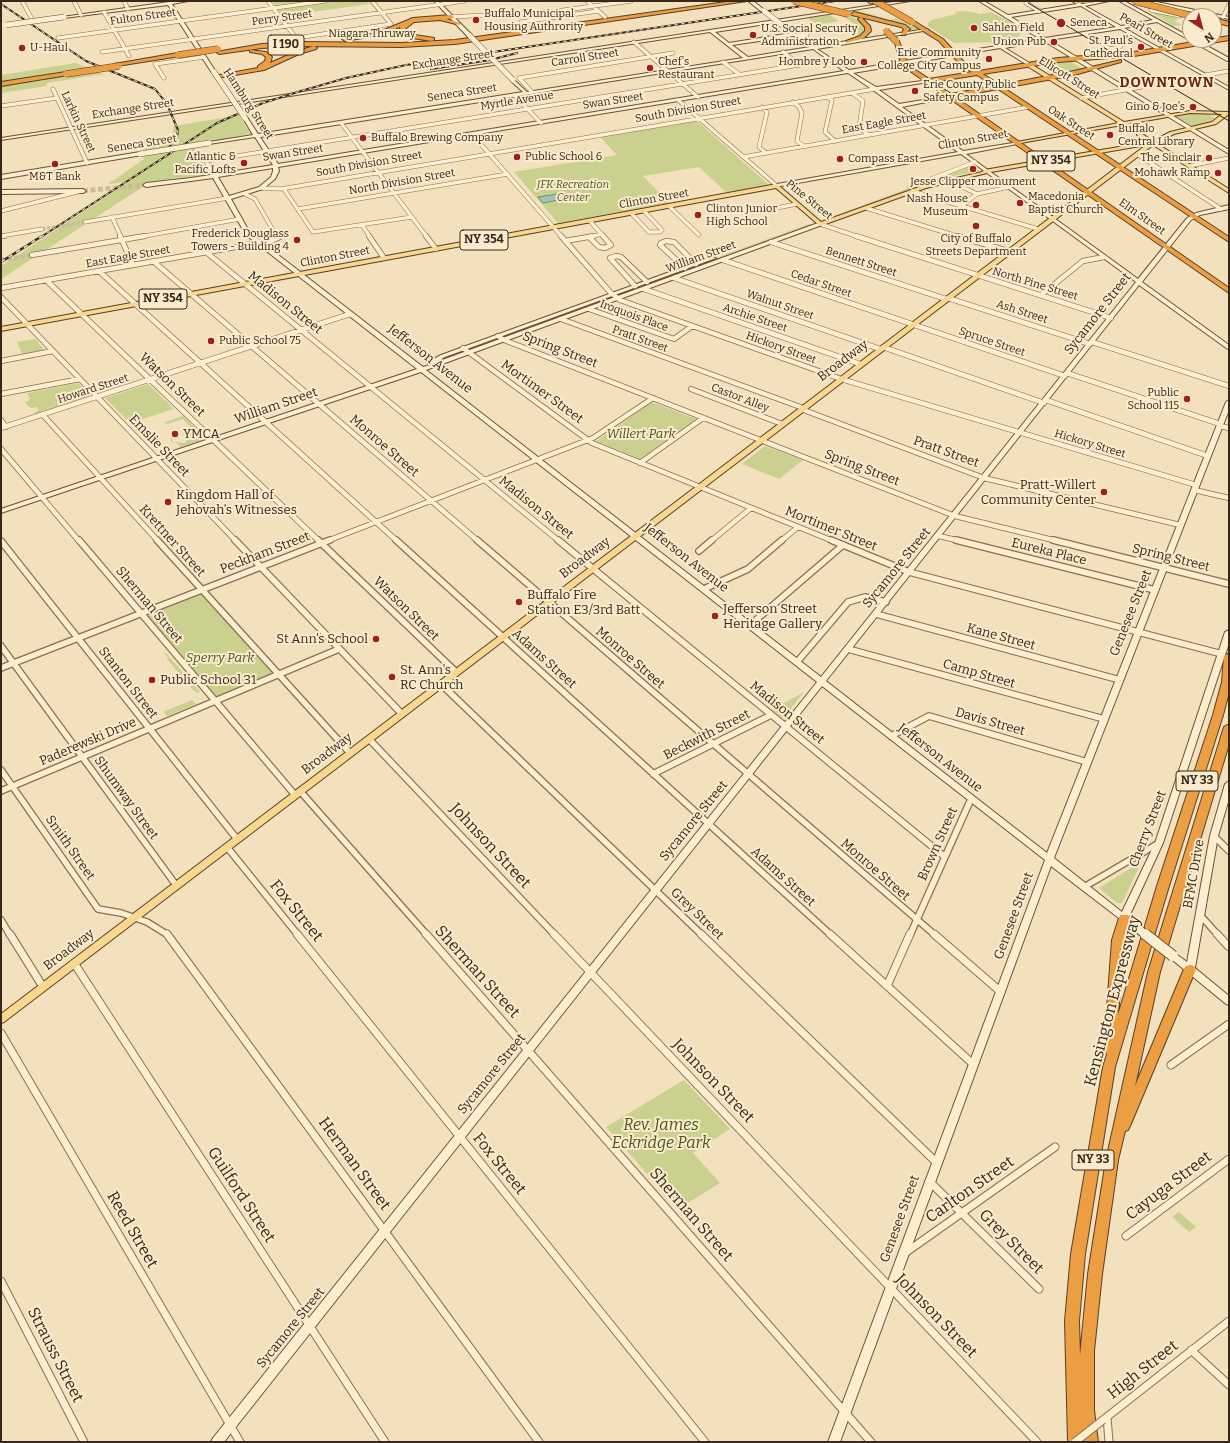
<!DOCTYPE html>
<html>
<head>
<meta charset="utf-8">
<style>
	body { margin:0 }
	#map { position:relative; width:1230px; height:1443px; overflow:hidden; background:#f2e1bc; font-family:Bitter,serif }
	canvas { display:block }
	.frame { position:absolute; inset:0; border:2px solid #38281a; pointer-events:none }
	.north { position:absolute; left:1182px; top:8px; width:40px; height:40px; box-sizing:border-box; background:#f9ebcc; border:1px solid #ac9d85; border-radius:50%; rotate:144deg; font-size:11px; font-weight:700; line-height:16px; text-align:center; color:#38281a }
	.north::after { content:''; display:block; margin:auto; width:14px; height:18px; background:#a01e20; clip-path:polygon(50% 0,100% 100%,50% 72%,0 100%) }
</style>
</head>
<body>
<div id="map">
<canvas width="1230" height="1443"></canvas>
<div class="frame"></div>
<div class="north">N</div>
</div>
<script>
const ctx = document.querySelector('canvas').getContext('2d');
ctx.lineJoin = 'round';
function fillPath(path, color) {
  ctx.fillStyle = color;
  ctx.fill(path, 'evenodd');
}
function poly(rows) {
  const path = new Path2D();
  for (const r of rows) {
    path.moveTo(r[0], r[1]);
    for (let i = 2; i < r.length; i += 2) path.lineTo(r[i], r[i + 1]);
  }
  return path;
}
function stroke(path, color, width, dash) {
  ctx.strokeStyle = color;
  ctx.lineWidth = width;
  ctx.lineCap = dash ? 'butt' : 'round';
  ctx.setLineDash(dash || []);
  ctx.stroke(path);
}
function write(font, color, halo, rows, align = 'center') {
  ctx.font = font + ' Bitter,serif';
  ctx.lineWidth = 4;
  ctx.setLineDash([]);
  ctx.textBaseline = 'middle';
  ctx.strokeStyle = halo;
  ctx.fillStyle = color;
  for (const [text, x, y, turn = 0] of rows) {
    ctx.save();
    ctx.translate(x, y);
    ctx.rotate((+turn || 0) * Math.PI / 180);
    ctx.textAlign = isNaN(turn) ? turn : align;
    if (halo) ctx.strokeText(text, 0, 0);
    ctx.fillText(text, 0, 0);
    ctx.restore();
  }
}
fillPath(poly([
	[272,1,367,1,370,4,283,16],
	[859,11,890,20,896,18,920,30,911,31,906,26,851,12],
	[966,11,981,14,991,12,1015,25,1022,32,1018,37,1005,42,954,43,928,26,928,23,931,20,956,14,955,12],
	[1154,11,1175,17,1178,20,1174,21,1182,25,1173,26,1153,13],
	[840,14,851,16,863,23,867,30,863,35,851,40,858,34,857,26],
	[830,15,839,21,817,25,808,18],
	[1069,61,1083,69,1054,75,1039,65],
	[76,63,104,74,47,83,47,86,1,93,1,75],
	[1192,113,1207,114,1215,118,1209,123,1193,126,1175,116],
	[239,115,251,134,196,144,194,148,210,175,152,181,1,279,1,266,128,182,108,184,144,159,142,141,172,136,174,126],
	[697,121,769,185,727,193,699,167,643,176,669,203,558,223,514,172,617,155,600,137],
	[972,165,980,171,927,181],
	[909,188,911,189,877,203,824,220],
	[809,224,812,225,622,295,620,293],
	[608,297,609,299,506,337,505,336],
	[36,339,44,350,22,354,17,342],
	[78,383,91,397,35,415,35,412,39,410,37,407,30,408,25,402,30,400,27,393],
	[148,384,174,409,130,423,105,398],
	[652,402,696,419,640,459,596,441],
	[183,416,206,439,180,447,177,443,172,442,170,440,172,438,173,442,185,443,189,437,183,434,184,432,192,429,183,419,167,424,165,422],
	[765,446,803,460,779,479,742,464],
	[199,594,201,594,273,674,217,697,215,696,147,615],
	[166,653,200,692,198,693,193,690,167,659,168,658,164,654],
	[804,692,784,717,781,717,772,710],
	[192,700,196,704,167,716,163,712],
	[1142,861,1122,903,1117,903,1099,888],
	[684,1080,730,1129,693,1153,720,1183,678,1209,606,1127],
	[1179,1212,1196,1227,1189,1232,1172,1217]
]), '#cad18f');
const water = poly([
	[564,193,569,198,543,203,538,197,564,193]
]);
fillPath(water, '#a0c2b8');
stroke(water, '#679186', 1);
stroke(poly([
	[1029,1,1031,3],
	[42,229,85,222]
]), '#cdbc9c', 3.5, [3.5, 1.5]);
stroke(poly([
	[1,260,32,255]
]), '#cdbc9c', 4.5, [4.5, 2]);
stroke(poly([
	[83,191,146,185]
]), '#cdbc9c', 5, [5, 2.5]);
stroke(poly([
	[1125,126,1139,134]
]), '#cdbc9c', 5, [5, 2.5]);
const streetFar3 = poly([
	[22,1,32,19],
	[74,1,81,15],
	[124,1,128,9],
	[268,1,296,38,391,24],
	[372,1,391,24],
	[587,1,605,17],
	[1026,3,1039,11],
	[1151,10,1180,16],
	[104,12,129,56],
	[451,17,557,11,631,1],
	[1223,17,1229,5],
	[521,22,598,11],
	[1084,34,1122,56],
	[797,36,807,35],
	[58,38,325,1],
	[634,42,698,97],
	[1110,49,1120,47,1130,33],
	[102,52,464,1],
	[783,52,800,65],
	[723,62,739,74],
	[1206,75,1229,71],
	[164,78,155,64,204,57],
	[53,89,87,163],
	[532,92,519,78,673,53],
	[852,93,863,101,859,128,869,135],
	[514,95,541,123],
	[827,97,832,100,825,132,835,141],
	[1081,98,1141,87],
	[678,100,777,186],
	[793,102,799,107,802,113,797,141,804,146],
	[1,106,57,98],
	[762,107,767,112,759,147,766,153],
	[341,123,427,237],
	[472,134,562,237],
	[1137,154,1221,209],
	[743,157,1029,107],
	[1189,166,1229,158],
	[215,176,206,161,830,60],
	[950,181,977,194],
	[910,187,975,162],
	[261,188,281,189,875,89],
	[284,189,313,232,412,217],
	[912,191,1038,229],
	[245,194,255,199,274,232,273,237],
	[669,206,699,235],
	[961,206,977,194,1009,187],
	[866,208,960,237],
	[298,209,508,174],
	[766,210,797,204],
	[1,211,81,191],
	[631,213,649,232,660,232,662,230,644,211],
	[112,217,121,237],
	[590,221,604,237],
	[85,222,228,198],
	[820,224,859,237],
	[362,225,370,237],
	[274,232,280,233,281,237],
	[1,236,42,229],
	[139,237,240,219],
	[589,237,602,234]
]);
const streetFar2 = poly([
	[1,236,4,236],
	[120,236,133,265],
	[369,236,384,258],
	[426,236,436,249],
	[561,236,610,292,620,300,841,379,1196,485],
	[856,236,1111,318],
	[957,236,1008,251],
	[589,237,599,247,605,248,611,245,603,236],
	[565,241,594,236],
	[258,242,273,238,273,236],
	[269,242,282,236],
	[771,242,946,299],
	[206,252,559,541],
	[32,255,145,236],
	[723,260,1065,376],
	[153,261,478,541],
	[685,268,660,245,661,243,666,241,674,242,696,264],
	[99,271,397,541],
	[674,278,880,349],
	[46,280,319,541],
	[635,286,610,258,616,256,621,257,647,282],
	[1,288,259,243],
	[644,289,860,364],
	[1041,295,1083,261,1104,257],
	[1,297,236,541],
	[948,298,1090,344],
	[589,309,674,339,692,326],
	[561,319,803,408],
	[498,336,504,340,955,516,1057,541],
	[1092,342,1229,386],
	[883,347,1044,403],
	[463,348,592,443,833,541],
	[1,361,53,351],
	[1067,373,1220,424],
	[691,389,782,424],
	[1,394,80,379],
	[1046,400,1208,456],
	[801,409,984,478,1180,525],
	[43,415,158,541],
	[1,420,6,427],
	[1220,426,1229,428],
	[1,428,350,314],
	[1,449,79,541],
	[640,463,703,418],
	[1194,490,1229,498],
	[939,536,960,541],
	[327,541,593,438,653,398],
	[711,541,751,508],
	[781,541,798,527]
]);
const streetFar1 = poly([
	[79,540,295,795],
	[157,540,350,753],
	[235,540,402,714],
	[318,540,456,672],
	[396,540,831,935],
	[477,540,935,935],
	[558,540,945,857],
	[831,540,909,572,1222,654],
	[956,540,1155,590],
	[1053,540,1229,584],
	[1,541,237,839],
	[699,551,712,540],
	[704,589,748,569,782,540],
	[876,614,1120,680],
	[750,625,843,545],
	[1,646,176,885],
	[848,649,1104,719],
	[797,662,848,602,865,597,886,602],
	[1,668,330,540],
	[441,684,702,935],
	[891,736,929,716,1087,762],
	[369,739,555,935],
	[1,770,98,909,121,913,147,922,168,935],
	[653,774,771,715],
	[1,791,339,649],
	[300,791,427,935],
	[1214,836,1229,851],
	[227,847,298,935],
	[1084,887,1159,843],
	[1200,915,1218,935],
	[1,920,10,935],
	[910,935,971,799]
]);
const street = poly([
	[10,934,43,987],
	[167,934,539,1442],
	[297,934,705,1442],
	[426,934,871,1442],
	[554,934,1037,1442],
	[701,934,936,1162],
	[830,934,973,1064],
	[934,934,1001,992],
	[1217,934,1229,947],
	[74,963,385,1442],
	[887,986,910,934],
	[1,1033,240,1442],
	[1171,1065,1229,1024],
	[929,1181,1039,1289],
	[1126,1236,1229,1159],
	[905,1253,1055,1147],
	[1,1281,84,1442],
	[1191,1350,1229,1385],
	[1107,1417,1109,1442],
	[1103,1420,1229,1321]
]);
const secondary = poly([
	[188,1,172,4,216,72,216,73,212,73,168,5,64,18,62,17,169,2,188,1],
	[434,1,438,1,472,35,472,37,468,37,434,1],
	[748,1,753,1,766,11,762,12,748,1],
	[900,1,910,1,715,32,729,43,791,33,780,26,780,25,782,24,814,46,927,29,929,30,817,49,849,70,1040,39,979,1,984,1,1008,15,1077,4,1072,1,1077,1,1082,4,1099,1,1109,1,1085,6,1121,26,1153,20,1119,1,1124,1,1190,37,1190,40,1196,40,1229,58,1229,61,1227,61,1157,22,1124,28,1229,87,1229,90,1120,29,1049,40,1229,150,1229,154,1044,41,1005,48,1031,64,1031,66,1029,66,1000,48,853,73,876,87,930,80,930,81,928,82,879,90,899,104,953,95,953,96,951,97,902,107,963,151,1019,142,1019,143,1017,144,966,154,1138,279,1187,218,1196,213,1229,205,1229,209,1200,215,1191,220,1142,282,1229,345,1229,350,1139,285,826,681,1047,853,1226,402,1229,400,1229,410,1054,858,1122,912,1155,843,1225,632,1229,630,1229,643,1163,843,1129,917,1141,927,1139,929,1133,929,1051,866,840,1442,828,1442,1045,860,822,686,224,1442,211,1442,213,1438,817,682,421,372,1,513,1,509,417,369,246,235,213,178,146,187,143,185,146,183,191,178,273,165,255,137,209,144,207,143,209,142,253,135,243,118,243,117,247,117,258,134,523,92,511,81,511,79,513,79,527,92,743,58,710,32,1,140,1,138,900,1],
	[1081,6,1116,27,1045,38,1011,17,1081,6],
	[794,36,810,47,748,57,732,45,794,36],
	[813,49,844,71,278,164,260,137,813,49],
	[848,73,873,90,958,152,777,184,775,185,775,187,961,154,1136,282,821,677,426,370,822,225,822,223,818,223,434,363,445,357,716,258,711,257,441,355,428,362,427,363,430,365,423,367,250,233,231,199,263,189,275,179,279,171,278,167,848,73],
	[273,168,273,171,271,177,259,187,229,196,218,177,273,168],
	[1146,1,1152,1,1229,17,1229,19,1156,5,1146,1],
	[140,152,142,153,142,155,1,179,1,175,140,152],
	[1,190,83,189,86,191,83,193,1,194,1,190],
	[1229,781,1229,799,1218,836,1195,968,1229,996,1229,1005,1226,1004,1170,958,1168,956,1170,954,1173,953,1176,954,1187,962,1210,836,1225,784,1229,781]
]);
const primary = poly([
	[1027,64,1031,64,1124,122,1190,111,1229,112,1229,114,1216,124,1174,134,1156,143,1229,189,1229,193,1153,145,4,1022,1,1023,1,1014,1146,145,991,172,926,188,820,226,776,188,1,331,1,327,777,184,821,222,922,186,982,172,984,170,1148,142,1137,135,1137,133,1141,133,1153,141,1170,132,1212,122,1222,114,1190,113,1015,144,1015,143,1017,142,1119,123,1027,66,1027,64]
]);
const highway = poly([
	[733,1,747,1,455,44,401,47,302,46,262,48,219,54,216,52,262,44,302,42,401,43,455,40,733,1],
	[867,1,873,1,874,2,871,4,867,1],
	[1074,1,1096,1,1093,3,1077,3,1074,1],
	[854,12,905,25,910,29,905,35,901,35,904,29,901,27,852,15,851,14,854,12],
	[1193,12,1203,15,1204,16,1191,15,1191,13,1193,12],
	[451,15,454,17,453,18,447,19,460,23,460,25,440,20,414,22,405,29,406,31,415,35,434,38,434,40,432,41,412,38,401,33,400,27,380,35,345,41,342,39,379,32,413,18,451,15],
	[861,17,870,26,871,31,864,38,846,43,846,41,860,36,865,31,865,27,858,19,861,17],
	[1214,18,1229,22,1229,26,1214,22,1214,18],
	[910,21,914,21,943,39,963,61,979,71,1058,58,1134,52,1229,36,1229,40,1134,56,1058,62,983,74,1000,85,1074,71,1121,60,1121,62,1074,75,1004,88,1229,237,1229,242,998,89,955,97,1229,288,1229,293,910,71,900,60,894,40,899,41,906,60,914,69,929,79,972,72,959,63,939,41,910,23,910,21],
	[977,75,994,86,951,94,933,82,977,75],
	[314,46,317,48,316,49,299,54,264,70,217,78,214,76,258,68,258,66,265,61,266,57,262,54,250,52,250,50,266,52,272,57,270,63,295,52,314,46],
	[178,53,180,54,180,56,117,66,114,64,178,53],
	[66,72,68,73,68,75,1,86,1,82,66,72],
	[1229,653,1229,692,1223,715,1169,886,1115,1067,1085,1254,1079,1321,1080,1356,1088,1274,1106,1160,1148,972,1224,727,1229,724,1229,744,1160,972,1135,1086,1184,969,1186,966,1190,965,1194,966,1196,969,1130,1126,1128,1130,1125,1131,1118,1160,1102,1274,1094,1351,1094,1410,1098,1442,1084,1442,1082,1428,1082,1442,1068,1442,1065,1321,1071,1254,1103,1067,1107,1054,1104,1050,1112,940,1120,915,1128,915,1130,918,1124,940,1118,1015,1157,886,1213,715,1222,682,1224,656,1229,653]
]);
stroke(streetFar3, '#8b7054', 4.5);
stroke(streetFar2, '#8b7054', 6);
stroke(streetFar1, '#8b7054', 8);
stroke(street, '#8b7054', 9);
stroke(secondary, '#6c5137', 2);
stroke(primary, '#583e29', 2);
stroke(highway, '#583e29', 2);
stroke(streetFar3, '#fceecf', 3.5);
stroke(streetFar2, '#fceecf', 4.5);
stroke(streetFar1, '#fceecf', 5.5);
stroke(street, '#fceecf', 7);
fillPath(secondary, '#fceecf');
fillPath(primary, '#fad78e');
fillPath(highway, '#eb9f42');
stroke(poly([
	[1028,3,1229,121]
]), '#38281a', 1);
const railFar1 = poly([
	[1,4,86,61,155,89,167,104,178,130,177,137,166,151],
	[431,69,490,60,517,53],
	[41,237,217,123,263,103,301,91,346,78,406,65,835,1]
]);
const rail = poly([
	[1,262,42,236]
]);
stroke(railFar1, '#38281a', 2);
stroke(rail, '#38281a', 2.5);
stroke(railFar1, '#f9ebcc', 1, [3.5]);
stroke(rail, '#f9ebcc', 1.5, [4.5]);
const streetBridge = poly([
	[1075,1442,1103,1420]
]);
const secondaryBridgeFar2 = poly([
	[764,11,782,25],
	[6,25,64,17],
	[470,36,513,80],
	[214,72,245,118],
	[140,154,209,143]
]);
const secondaryBridgeFar1 = poly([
	[1136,927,1146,935]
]);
const secondaryBridge = poly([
	[1145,934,1173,956]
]);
const highwayBridge = poly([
	[794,1,848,14],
	[875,1,912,22],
	[1134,1,1192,16],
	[886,31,896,41],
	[178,55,218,49],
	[66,74,119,66]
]);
stroke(streetBridge, '#8b7054', 9, []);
stroke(secondaryBridgeFar2, '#6c5137', 6, []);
stroke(secondaryBridgeFar1, '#6c5137', 10, []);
stroke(secondaryBridge, '#6c5137', 12, []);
stroke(highwayBridge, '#583e29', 7, []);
stroke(streetBridge, '#fceecf', 7);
stroke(secondaryBridgeFar2, '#fceecf', 5);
stroke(secondaryBridgeFar1, '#fceecf', 8);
stroke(secondaryBridge, '#fceecf', 10);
stroke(highwayBridge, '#eb9f42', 6);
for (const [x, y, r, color] of [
	[476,20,4,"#a01e20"],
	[1061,23,5,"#a01e20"],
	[974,28,4,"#a01e20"],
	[753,35,4,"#a01e20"],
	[1054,42,4,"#a01e20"],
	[1141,47,4,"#a01e20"],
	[22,48,4,"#a01e20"],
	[989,59,4,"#a01e20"],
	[864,62,4,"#a01e20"],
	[650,68,4,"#a01e20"],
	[915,91,4,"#a01e20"],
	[1193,107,4,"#a01e20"],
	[1110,135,4,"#a01e20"],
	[363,138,4,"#a01e20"],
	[517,157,4,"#a01e20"],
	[1209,158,4,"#a01e20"],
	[840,159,4,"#a01e20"],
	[244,163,4,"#a01e20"],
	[55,164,4,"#a01e20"],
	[973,169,4,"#a01e20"],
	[1218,173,4,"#a01e20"],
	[1020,203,4,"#a01e20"],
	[976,205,4,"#a01e20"],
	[698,215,4,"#a01e20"],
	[976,226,4,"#a01e20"],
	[297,240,4,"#a01e20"],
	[211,341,4,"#a01e20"],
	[1187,399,4,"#a01e20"],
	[175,434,4,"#a01e20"],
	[1104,492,4,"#a01e20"],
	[168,502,4,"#a01e20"],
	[519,602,4,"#a01e20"],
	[715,616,4,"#a01e20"],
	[376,639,4,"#a01e20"],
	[392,677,4,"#a01e20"],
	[152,680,4,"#a01e20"]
]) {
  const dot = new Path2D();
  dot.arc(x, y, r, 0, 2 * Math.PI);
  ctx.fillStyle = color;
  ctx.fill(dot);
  stroke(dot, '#f9ebcc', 1.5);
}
write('11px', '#38281a', '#f9ebcc', [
	["Buffalo Municipal",484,14],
	["Housing Authrority",484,27],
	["Seneca",1070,23],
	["Sahlen Field",982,28],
	["U.S. Social Security",761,29],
	["Administration",761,42],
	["St. Paul's",1133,41,"right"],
	["Cathedral",1133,54,"right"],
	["Union Pub",1046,42,"right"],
	["U-Haul",30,48],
	["Erie Community",981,53,"right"],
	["College City Campus",981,66,"right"],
	["Chef's",658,62],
	["Restaurant",658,75],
	["Hombre y Lobo",856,62,"right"],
	["Erie County Public",923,85],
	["Safety Campus",923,98],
	["Gino & Joe's",1185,107,"right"],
	["Buffalo",1118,129],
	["Central Library",1118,142],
	["Buffalo Brewing Company",371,138],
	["Atlantic &",236,157,"right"],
	["Pacific Lofts",236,170,"right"],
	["Public School 6",525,157],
	["The Sinclair",1201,158,"right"],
	["Compass East",848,159],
	["Mohawk Ramp",1210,173,"right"],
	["M&T Bank",55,177,"center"],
	["Jesse Clipper monument",973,182,"center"],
	["Macedonia",1028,197],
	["Baptist Church",1028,210],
	["Nash House",968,199,"right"],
	["Museum",968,212,"right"],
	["Clinton Junior",706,209],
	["High School",706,222],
	["Frederick Douglass",289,234,"right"],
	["Towers - Building 4",289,247,"right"],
	["City of Buffalo",976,239,"center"],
	["Streets Department",976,252,"center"],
	["Public School 75",219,341],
	["Public",1179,393,"right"],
	["School 115",1179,406,"right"]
], 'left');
write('11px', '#38281a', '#f9ebcc', [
	["Fulton Street",143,17,-8],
	["Perry Street",282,18,-8],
	["Pearl Street",1146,31,30],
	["Niagara Thruway",372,34],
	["Carroll Street",585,58,-9],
	["Exchange Street",453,60,-9],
	["Ellicott Street",1069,78,32],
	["Seneca Street",462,93,-9],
	["Myrtle Avenue",517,101,-9],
	["Swan Street",613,101,-9],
	["Hamburg Street",248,104,57],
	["Exchange Street",133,109,-9],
	["South Division Street",688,110,-10],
	["Larkin Street",78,122,65],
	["East Eagle Street",884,123,-10],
	["Oak Street",1071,123,33],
	["Clinton Street",973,140,-10],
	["Seneca Street",142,144,-9],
	["Swan Street",293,153,-9],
	["South Division Street",369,164,-10],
	["North Division Street",402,182,-10],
	["Clinton Street",654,199,-10],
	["Pine Street",809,200,39],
	["Elm Street",1142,217,35],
	["East Eagle Street",128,257,-10],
	["Clinton Street",335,257,-11],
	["William Street",701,257,-20],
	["Bennett Street",861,262,18],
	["Cedar Street",821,284,19],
	["North Pine Street",1035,284,17],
	["Walnut Street",780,305,19],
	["Ash Street",1022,312,18],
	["Iroquois Place",634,316,20],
	["Archie Street",755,318,19],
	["Pratt Street",640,339,20],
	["Spruce Street",992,342,19],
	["Hickory Street",781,348,20],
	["Howard Street",93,389,-18],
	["Castor Alley",740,398,21],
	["Hickory Street",1090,444,17]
]);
write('italic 11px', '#4a571f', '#f9ebcc', [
	["JFK Recreation",573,185],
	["Center",573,198]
]);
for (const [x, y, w] of [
	[286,45,36],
	[1051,161,48],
	[484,240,48],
	[163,299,48],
	[1197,781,42],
	[1093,1160,42]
]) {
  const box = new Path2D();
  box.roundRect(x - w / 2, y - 10, w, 20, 3);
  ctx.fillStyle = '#f9ebcc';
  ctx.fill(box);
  stroke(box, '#38281a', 1);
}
write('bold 12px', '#38281a', null, [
	["I 190",286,45],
	["NY 354",1051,161],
	["NY 354",484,240],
	["NY 354",163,299],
	["NY 33",1197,781],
	["NY 33",1093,1160]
]);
write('13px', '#38281a', '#f9ebcc', [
	["Madison Street",285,303,39],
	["Sycamore Street",1098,314,-52],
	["Spring Street",560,350,21],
	["Jefferson Avenue",430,359,38],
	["Broadway",843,361,-37],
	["Watson Street",172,385,44],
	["Mortimer Street",542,392,36],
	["William Street",276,406,-19],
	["Emslie Street",159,446,46],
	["Monroe Street",384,446,41],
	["Pratt Street",946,452,20],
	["Spring Street",862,468,21],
	["Madison Street",536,508,39],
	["Mortimer Street",831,529,22],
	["Krettner Street",172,541,48],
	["Eureka Place",1049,552,14],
	["Peckham Street",265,553,-21],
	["Broadway",585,558,-37],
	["Jefferson Avenue",686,558,38],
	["Spring Street",1171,558,14],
	["Sycamore Street",897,568,-51],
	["Sherman Street",149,605,50],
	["Watson Street",406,609,44],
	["Genesee Street",1131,613,-68],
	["Kane Street",1001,637,15],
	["Monroe Street",630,658,41],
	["Adams Street",544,659,42],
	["Camp Street",979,674,16],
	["Stanton Street",128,683,52],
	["Madison Street",787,713,39],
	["Davis Street",990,722,16],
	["Beckwith Street",707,735,-27],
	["Paderewski Drive",88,742,-23],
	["Broadway",327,754,-37],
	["Jefferson Avenue",940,758,38],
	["Shumway Street",126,798,54],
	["Sycamore Street",694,821,-51],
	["Cherry Street",1148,829,-69],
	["Brown Street",938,844,-66],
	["Smith Street",70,848,55],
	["Monroe Street",875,870,41],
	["BFMC Drive",1194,874,-80],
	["Adams Street",783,877,42],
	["Grey Street",697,914,44],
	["Genesee Street",1014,916,-70],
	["Broadway",69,950,-37],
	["Sycamore Street",492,1074,-51],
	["Genesee Street",900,1219,-70],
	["Sycamore Street",291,1328,-51]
]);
write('13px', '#38281a', '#f9ebcc', [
	["YMCA",183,434],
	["Pratt-Willert",1096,485,"right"],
	["Community Center",1096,500,"right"],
	["Kingdom Hall of",176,495],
	["Jehovah’s Witnesses",176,510],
	["Buffalo Fire",527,595],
	["Station E3/3rd Batt",527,610],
	["Jefferson Street",723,609],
	["Heritage Gallery",723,624],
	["St Ann's School",368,639,"right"],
	["St. Ann's",400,670],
	["RC Church",400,685],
	["Public School 31",160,680]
], 'left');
write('italic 13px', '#4a571f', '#f9ebcc', [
	["Willert Park",641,434],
	["Sperry Park",220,658]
]);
ctx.letterSpacing = '1px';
write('bold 14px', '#692615', '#f9ebcc', [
	["DOWNTOWN",1167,83]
]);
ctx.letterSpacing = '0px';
write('16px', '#38281a', '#f9ebcc', [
	["Johnson Street",490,846,47],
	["Fox Street",296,911,51],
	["Sherman Street",477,972,48],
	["Kensington Expressway",1113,1001,-75],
	["Johnson Street",713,1081,46],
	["Herman Street",354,1164,54],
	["Fox Street",499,1164,51],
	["Cayuga Street",1169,1186,-37],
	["Carlton Street",970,1190,-35],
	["Guilford Street",241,1195,57],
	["Sherman Street",691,1215,49],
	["Reed Street",132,1230,60],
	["Grey Street",1011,1242,45],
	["Johnson Street",936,1316,46],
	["Strauss Street",55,1355,63],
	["High Street",1143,1370,-38]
]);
write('italic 16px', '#4a571f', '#f9ebcc', [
	["Rev. James",661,1126],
	["Eckridge Park",661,1144]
]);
</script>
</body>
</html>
